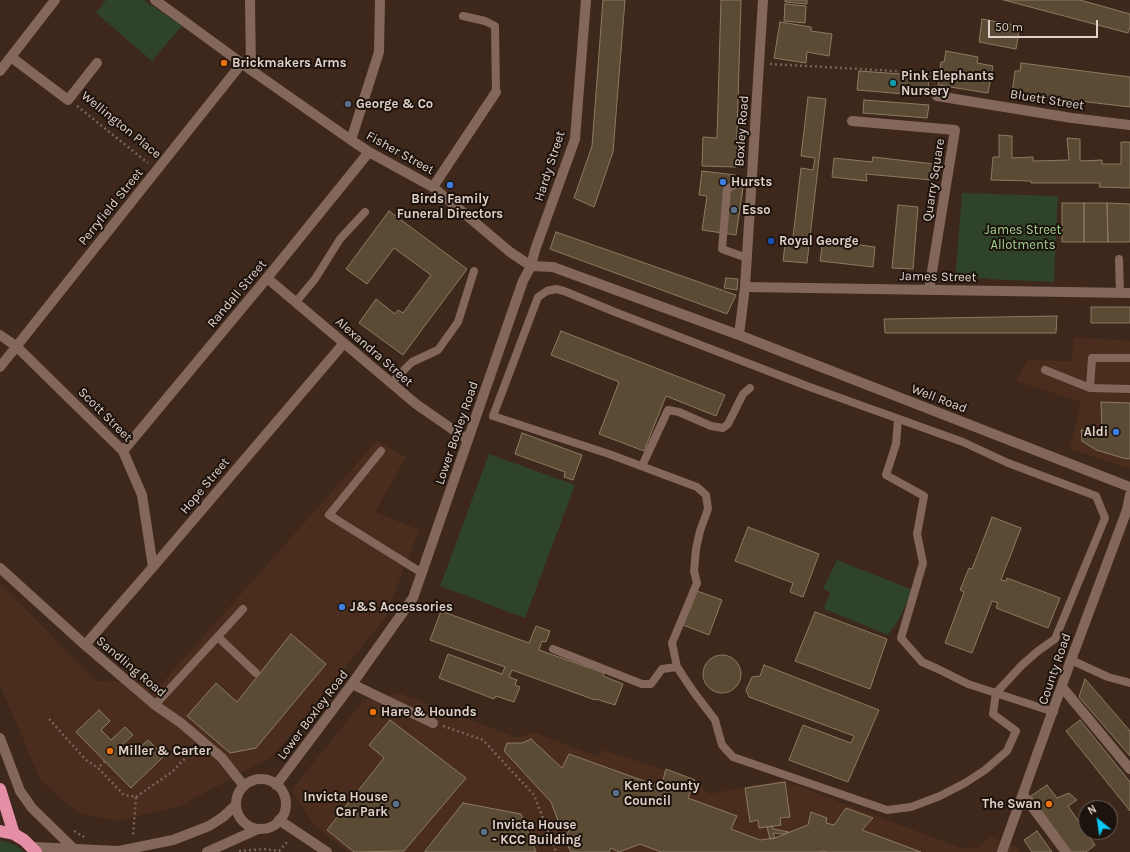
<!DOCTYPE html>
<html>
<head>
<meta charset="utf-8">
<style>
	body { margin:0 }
	#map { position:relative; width:1130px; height:852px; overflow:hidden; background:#3e271b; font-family:Karla,sans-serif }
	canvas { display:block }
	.north { position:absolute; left:1078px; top:800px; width:40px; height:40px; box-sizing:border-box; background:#1d130d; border:1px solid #6b5f58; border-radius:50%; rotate:330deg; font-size:11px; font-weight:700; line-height:16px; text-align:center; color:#e0d0c8 }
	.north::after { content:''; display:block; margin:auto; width:14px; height:18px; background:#0acafa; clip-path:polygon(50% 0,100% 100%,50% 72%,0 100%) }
	.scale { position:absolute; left:988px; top:20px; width:110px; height:18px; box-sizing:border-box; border:2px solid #e0d0c8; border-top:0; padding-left:5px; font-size:12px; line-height:14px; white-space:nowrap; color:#e0d0c8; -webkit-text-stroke:3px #1d130d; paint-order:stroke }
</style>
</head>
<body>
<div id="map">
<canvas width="1130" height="852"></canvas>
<div class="north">N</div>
<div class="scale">50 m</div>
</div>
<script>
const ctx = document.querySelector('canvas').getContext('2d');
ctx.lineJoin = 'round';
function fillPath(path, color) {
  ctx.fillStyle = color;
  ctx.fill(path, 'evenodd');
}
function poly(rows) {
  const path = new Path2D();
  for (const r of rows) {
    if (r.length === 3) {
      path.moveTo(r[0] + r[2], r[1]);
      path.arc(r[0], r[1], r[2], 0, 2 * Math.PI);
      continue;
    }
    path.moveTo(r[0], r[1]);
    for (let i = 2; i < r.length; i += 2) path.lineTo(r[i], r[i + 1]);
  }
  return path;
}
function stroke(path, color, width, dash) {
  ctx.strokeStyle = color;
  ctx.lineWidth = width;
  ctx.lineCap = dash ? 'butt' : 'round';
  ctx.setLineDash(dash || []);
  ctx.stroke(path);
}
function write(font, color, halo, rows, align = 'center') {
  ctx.font = font + ' Karla,sans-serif';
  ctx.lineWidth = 4;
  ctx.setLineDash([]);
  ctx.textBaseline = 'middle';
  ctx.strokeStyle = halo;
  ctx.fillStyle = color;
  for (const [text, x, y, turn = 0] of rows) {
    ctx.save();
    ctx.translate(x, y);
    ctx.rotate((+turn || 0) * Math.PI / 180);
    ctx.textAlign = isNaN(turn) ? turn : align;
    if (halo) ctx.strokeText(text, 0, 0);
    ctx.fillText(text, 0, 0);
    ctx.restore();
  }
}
fillPath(poly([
	[1073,337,1130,341,1130,469,1070,449,1081,402,1016,381,1028,360,1072,361],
	[377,441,406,457,375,512,419,530,385,618,273,756,180,806,117,821,78,813,41,781,0,685,0,583,96,681,162,683],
	[399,693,518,738,533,732,598,757,603,750,695,780,709,794,782,780,961,848,978,847,991,837,1020,849,1019,852,348,852,314,825,291,790,363,701]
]), '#4b2d1d');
fillPath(poly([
	[106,0,144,0,182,26,152,61,96,13],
	[962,193,1058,196,1054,282,987,279,987,278,955,280],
	[489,454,575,485,525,618,440,586],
	[837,560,913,590,899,619,888,635,824,609,830,592,823,589],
	[0,841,4,841,17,846,24,852,0,852]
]), '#2e4329');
const building = poly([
	[603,0,625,0,613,152,594,207,574,198,592,146,603,0],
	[721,0,741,0,736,167,702,166,703,137,717,138,721,0],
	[785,0,807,0,807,4,785,2,785,0],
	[1004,0,1080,0,1130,14,1130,27,1128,33,1004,0],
	[785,4,806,6,805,23,784,21,785,4],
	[982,19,1020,26,1016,49,979,42,982,19],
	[780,22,811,27,811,31,832,34,829,56,807,52,806,63,774,58,780,22],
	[946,51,978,57,977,63,993,66,988,93,938,85,941,62,944,62,946,51],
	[1021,63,1130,77,1130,107,1012,93,1015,71,1020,71,1021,63],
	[859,71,929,76,928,96,857,90,859,71],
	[808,97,826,99,807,263,783,261,785,245,792,246,801,168,813,170,815,158,801,156,808,97],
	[864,100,929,105,927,118,863,113,864,100],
	[999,135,1012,136,1012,158,1033,157,1033,161,1069,160,1067,138,1080,139,1080,161,1102,160,1102,164,1121,164,1121,142,1130,142,1130,188,1099,187,1100,183,1031,183,1031,181,991,180,993,157,999,157,999,135],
	[873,157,934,164,932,180,866,174,867,181,832,177,834,158,872,162,873,157],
	[702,171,735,175,733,187,743,188,736,235,702,230,707,196,699,195,702,171],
	[1062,203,1084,203,1084,242,1062,242,1062,203],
	[1084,203,1107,203,1108,242,1084,242,1084,203],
	[1107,203,1130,204,1130,242,1108,242,1107,203],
	[898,205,918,207,913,269,892,268,898,205],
	[389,211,467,269,403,355,359,323,376,299,395,314,398,310,403,313,431,275,394,248,367,284,346,269,389,211],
	[556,232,736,295,727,314,550,249,556,232],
	[823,240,875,247,873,267,820,261,823,240],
	[726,278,738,279,737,290,724,288,726,278],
	[1091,307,1130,307,1130,323,1091,323,1091,307],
	[1057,316,1056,333,885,333,884,319,1057,316],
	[561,331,725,395,716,416,666,396,644,451,599,434,619,382,551,355,561,331],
	[1101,402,1130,403,1130,459,1123,458,1096,450,1082,441,1081,430,1102,434,1101,402],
	[522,433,582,455,573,480,564,477,565,472,515,454,522,433],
	[992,517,1021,528,1001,580,1006,581,1007,578,1060,598,1048,628,996,608,998,603,992,601,972,653,945,643,964,592,960,590,969,568,972,569,992,517],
	[748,527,819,554,803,597,790,592,793,583,735,561,748,527],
	[697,591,722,600,709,635,683,625,697,591],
	[441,611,529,643,536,626,550,631,546,642,542,641,539,650,604,673,603,676,623,684,615,705,596,699,595,700,512,670,509,677,517,680,515,685,520,687,514,702,496,696,494,699,439,678,448,654,502,674,505,667,430,640,441,611],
	[815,612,887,639,870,689,795,661,815,612],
	[291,634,326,664,256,748,230,753,187,716,216,683,237,702,291,634],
	[722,674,19],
	[764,665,879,710,848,782,789,760,803,725,851,743,854,736,749,697,746,690,752,677,760,676,764,665],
	[1085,679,1130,731,1130,756,1079,697,1085,679],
	[99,710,110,721,101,730,111,740,125,727,133,735,121,746,131,755,148,740,164,756,131,788,76,732,99,710],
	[390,720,466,778,404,851,354,852,327,830,384,758,369,745,390,720],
	[1080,720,1130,782,1130,811,1066,731,1080,720],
	[531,739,562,768,569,754,661,787,666,769,695,780,688,798,737,816,731,829,760,840,775,838,808,825,811,812,827,818,826,823,834,825,846,808,873,818,862,830,921,852,827,852,823,851,820,852,661,852,640,844,619,852,611,848,609,852,571,852,565,840,569,830,560,826,551,802,504,751,507,743,522,743,531,739],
	[785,782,790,817,780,818,781,825,759,828,758,820,750,822,745,788,785,782],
	[1047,785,1057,798,1069,793,1077,800,1068,806,1095,845,1086,852,1071,852,1031,796,1047,785],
	[463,803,521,814,536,852,425,852,425,851,463,803],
	[772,826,773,829,789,832,784,834,773,833,775,838,770,839,767,827,772,826],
	[1037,831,1052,852,1032,852,1024,840,1037,831]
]);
fillPath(building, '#5b4b34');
stroke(building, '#8c7b62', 1);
stroke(poly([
	[770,64,932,73,935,86],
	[77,106,148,163],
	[49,719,86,760,98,768],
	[443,726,483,740,534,795,556,852],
	[105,761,98,768,124,795,136,797,133,836],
	[136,797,172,772,194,749],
	[74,831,84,837],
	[239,851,264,849,279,851,289,840]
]), '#79645a', 2.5, [2, 3]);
stroke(poly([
	[463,16,485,21,495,26,496,92],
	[747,258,722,249,727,189,741,182,752,181],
	[1119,259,1120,293],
	[556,289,564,291,615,312,807,386,963,442,1008,463,1096,496,1105,518,1055,639,1038,651,1022,665,996,693,993,714,1016,731,1007,751,985,770,965,783,940,796,911,807,887,810,733,757,722,745,715,720,693,691,677,667,672,643,697,583,694,571,696,549,700,531,708,509,706,495,697,487,609,454,493,416,538,297,547,291,556,289],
	[296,302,315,279,340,239,365,212],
	[1045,370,1090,388,1130,389],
	[391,383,412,362,438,350,458,322,474,271],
	[1090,388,1092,358,1130,358],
	[898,419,896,444,886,475,924,496,917,534,923,563,901,638,922,662,938,669,968,684,1054,712],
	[381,451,329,515,422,573],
	[642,466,668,410,679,412,711,426,723,428,728,424,743,394,750,388],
	[218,637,256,673],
	[553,649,642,684,651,684,662,669,677,667],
	[1071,660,1108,677,1130,683],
	[155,705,243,609]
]), '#83675a', 8);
stroke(poly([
	[155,0,251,70,351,140,369,152,433,187,510,252,531,266,535,250,575,139,586,0],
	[250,0,251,70],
	[11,57,68,100,97,63],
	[0,71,55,0],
	[937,96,1072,118,1130,125],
	[852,121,955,130,929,290],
	[351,140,379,52,380,0],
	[433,187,496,92],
	[267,278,416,404,468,440],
	[745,287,1130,293],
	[0,335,16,346,123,451,142,495,153,567],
	[0,367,242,63],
	[123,451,267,278,369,152],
	[0,568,85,645,155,705,181,723,222,758,244,786],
	[85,645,153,567,344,343],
	[352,684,433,723],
	[1062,687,1130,769],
	[1024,796,1066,852],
	[279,820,327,852],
	[1002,852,1071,660,1127,510,1130,495]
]), '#83675a', 10);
stroke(poly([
	[739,335,745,287,763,0],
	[0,738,20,791,32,808,74,849],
	[261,804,25],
	[276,785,352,684,413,598,523,281,531,266,553,267,739,335,1130,487],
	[33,847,119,851,173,840,209,826,223,817,236,805],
	[207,852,258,829]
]), '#83675a', 10);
stroke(poly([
	[0,789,14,834],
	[0,831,14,834,24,840,36,852]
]), '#e48fa6', 12);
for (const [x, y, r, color] of [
	[224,63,4,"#e8710a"],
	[893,83,4,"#0f9aa8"],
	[348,104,4,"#5c6f8a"],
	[723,182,4,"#3f7fe0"],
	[450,185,4,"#3f7fe0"],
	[734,210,4,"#5c6f8a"],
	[771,241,4,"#1a4fb4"],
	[1116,432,4,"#3f7fe0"],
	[342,607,4,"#3f7fe0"],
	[373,712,4,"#e8710a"],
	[110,751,4,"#e8710a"],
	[616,793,4,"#5c6f8a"],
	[396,804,4,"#5c6f8a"],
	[1049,804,4,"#e8710a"],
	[484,832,4,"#5c6f8a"]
]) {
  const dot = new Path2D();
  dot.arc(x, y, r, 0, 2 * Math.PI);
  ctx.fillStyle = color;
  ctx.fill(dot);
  stroke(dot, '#1d130d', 1.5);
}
write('bold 13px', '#e0d0c8', '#1d130d', [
	["Brickmakers Arms",232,63],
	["Pink Elephants",901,76],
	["Nursery",901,91],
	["George & Co",356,104],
	["Hursts",731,182],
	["Birds Family",450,199,"center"],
	["Funeral Directors",450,214,"center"],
	["Esso",742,210],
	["Royal George",779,241],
	["Aldi",1108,432,"right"],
	["J&S Accessories",350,607],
	["Hare & Hounds",381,712],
	["Miller & Carter",118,751],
	["Kent County",624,786],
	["Council",624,801],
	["Invicta House",388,797,"right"],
	["Car Park",388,812,"right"],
	["The Swan",1041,804,"right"],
	["Invicta House",492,825],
	["- KCC Building",492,840]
], 'left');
write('13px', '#e0d0c8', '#1d130d', [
	["Bluett Street",1047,100,9],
	["Wellington Place",121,125,39],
	["Boxley Road",742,131,-86],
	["Fisher Street",400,153,29],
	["Hardy Street",550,166,-72],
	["Quarry Square",934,180,-81],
	["Perryfield Street",111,207,-51],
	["James Street",938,277,1],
	["Randall Street",237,294,-50],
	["Alexandra Street",374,352,41],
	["Well Road",939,399,21],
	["Scott Street",105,415,45],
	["Lower Boxley Road",457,433,-71],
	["Hope Street",205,486,-50],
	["Sandling Road",131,667,40],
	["County Road",1055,669,-71],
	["Lower Boxley Road",313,715,-53]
]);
write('13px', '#a0d391', '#1d130d', [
	["James Street",1023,230],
	["Allotments",1023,245]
]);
</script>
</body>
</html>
